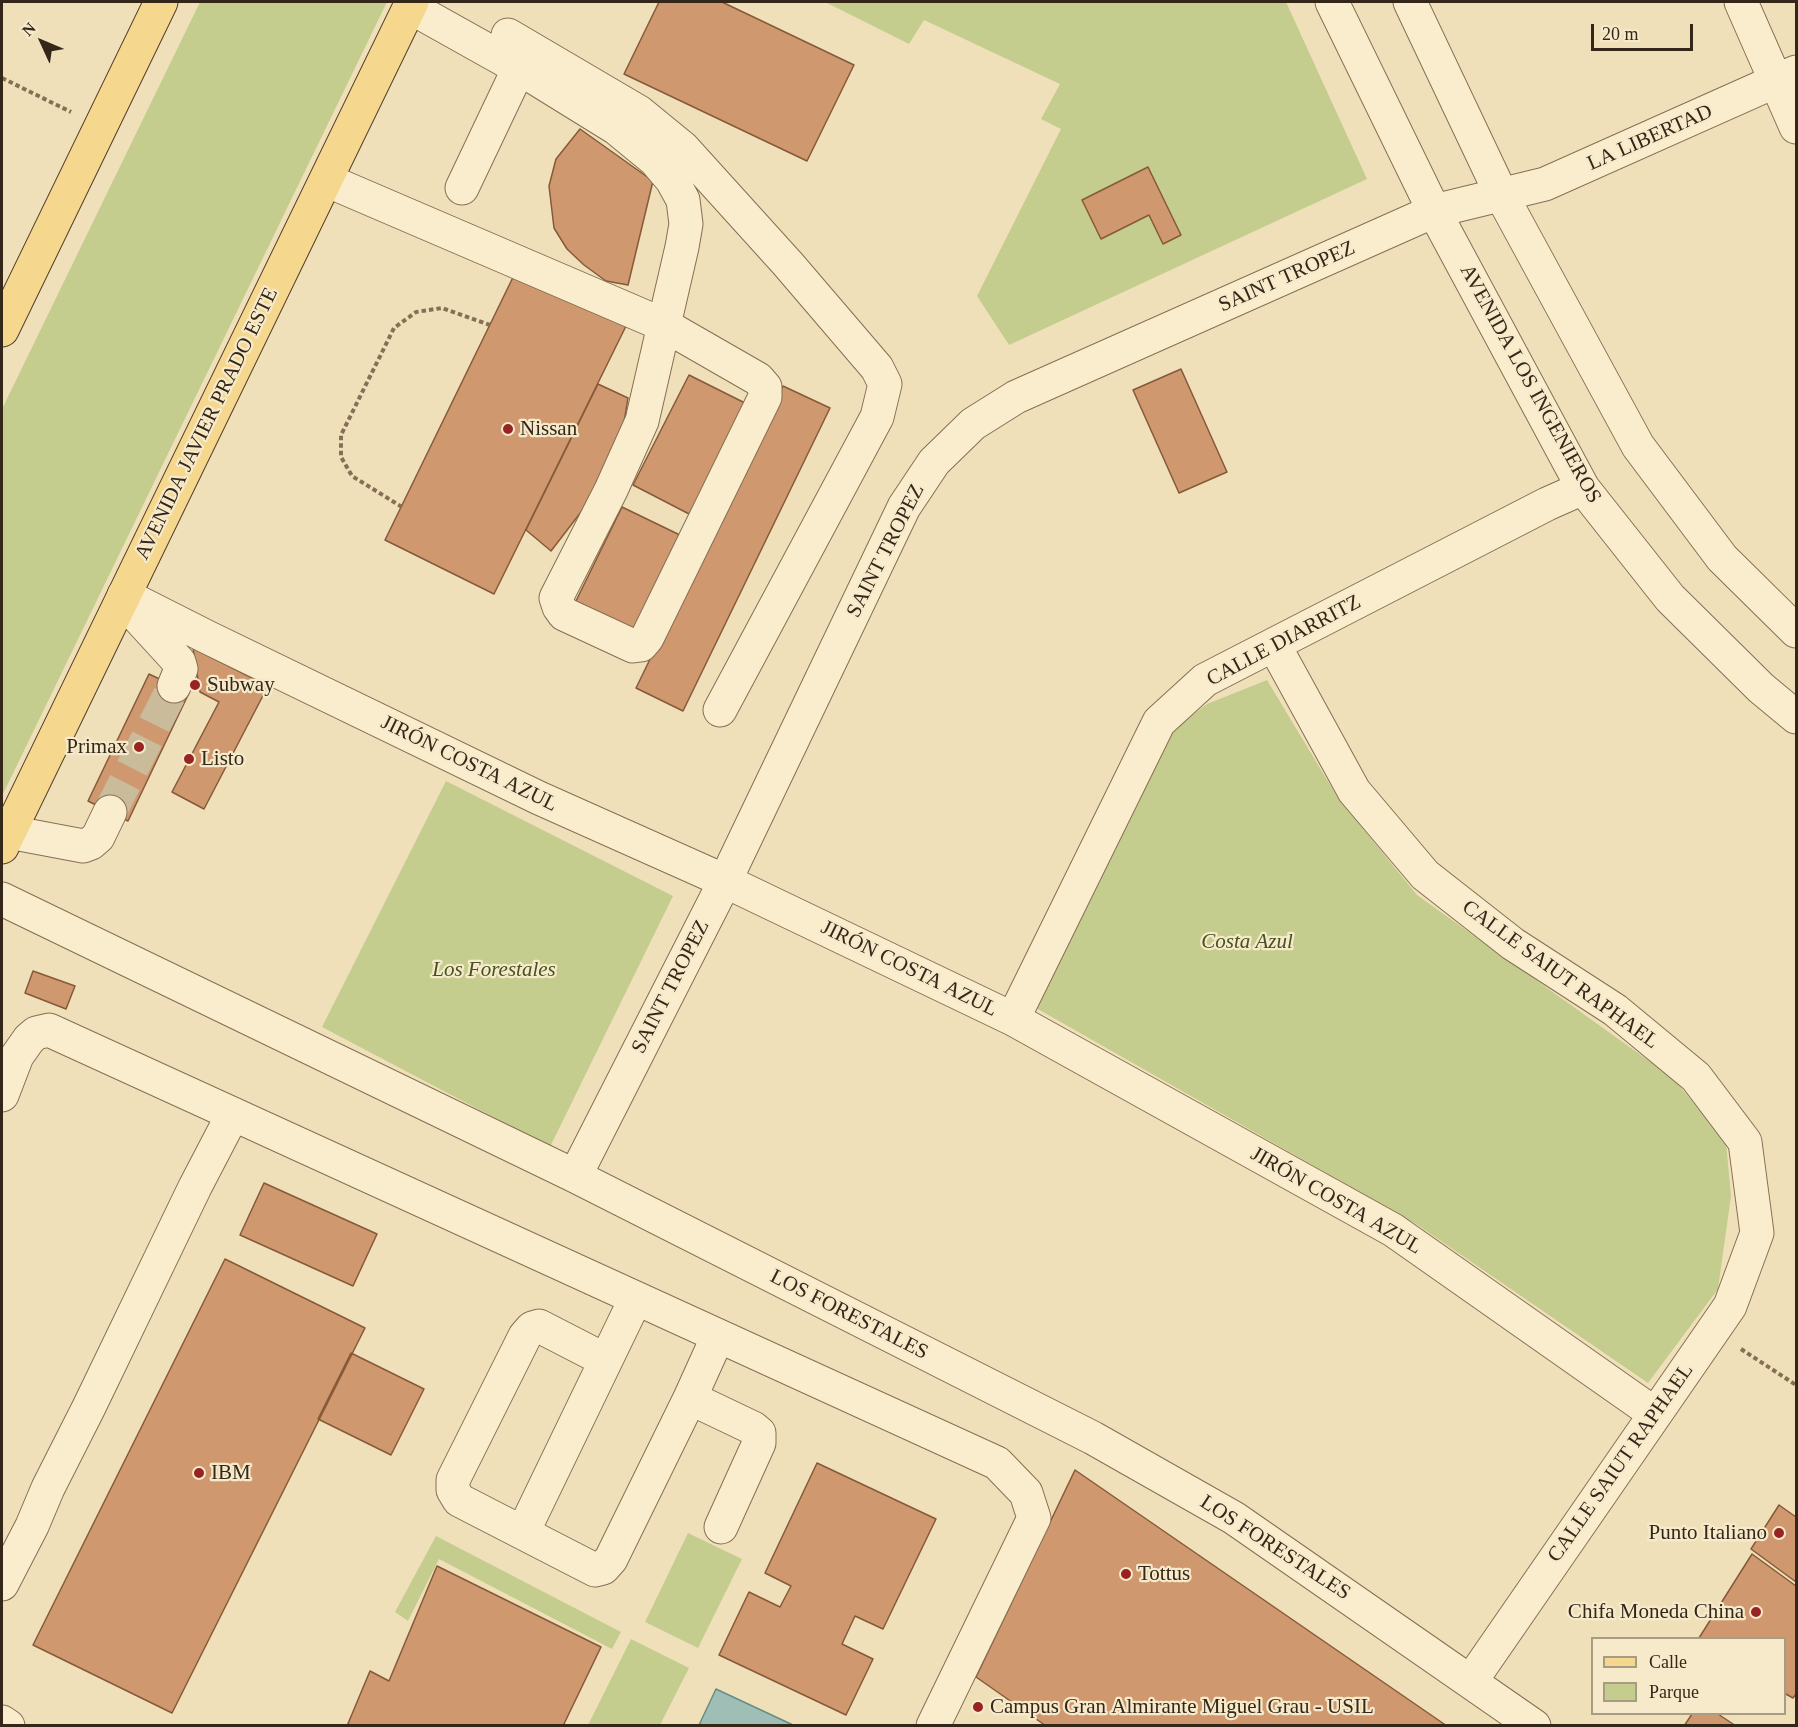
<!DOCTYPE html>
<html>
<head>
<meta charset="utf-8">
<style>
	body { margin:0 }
	#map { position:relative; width:1798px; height:1727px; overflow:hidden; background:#efe0ba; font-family:Georgia,serif }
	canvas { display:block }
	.frame { position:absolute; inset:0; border:3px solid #34271a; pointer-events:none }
	.legend { position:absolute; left:1591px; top:1637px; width:195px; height:78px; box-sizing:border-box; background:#f6eaca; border:2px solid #a89c84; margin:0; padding:8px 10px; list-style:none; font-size:18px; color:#34271a }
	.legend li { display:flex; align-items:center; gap:12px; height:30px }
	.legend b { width:30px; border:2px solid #a89c84 }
	.north { position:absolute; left:12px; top:12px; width:60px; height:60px; -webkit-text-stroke:4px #f6eaca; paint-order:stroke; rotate:314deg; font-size:16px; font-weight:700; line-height:24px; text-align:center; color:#34271a }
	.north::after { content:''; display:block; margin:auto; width:21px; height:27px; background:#34271a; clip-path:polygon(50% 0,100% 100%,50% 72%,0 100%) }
	.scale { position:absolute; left:1591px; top:24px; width:102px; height:27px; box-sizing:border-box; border:3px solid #34271a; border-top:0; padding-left:8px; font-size:18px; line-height:21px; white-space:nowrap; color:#34271a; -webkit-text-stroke:4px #f6eaca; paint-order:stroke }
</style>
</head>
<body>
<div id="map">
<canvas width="1798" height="1727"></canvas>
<div class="frame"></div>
<ul class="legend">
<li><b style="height:8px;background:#f6d78e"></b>Calle</li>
<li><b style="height:16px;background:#c5cd8e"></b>Parque</li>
</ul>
<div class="north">N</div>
<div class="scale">20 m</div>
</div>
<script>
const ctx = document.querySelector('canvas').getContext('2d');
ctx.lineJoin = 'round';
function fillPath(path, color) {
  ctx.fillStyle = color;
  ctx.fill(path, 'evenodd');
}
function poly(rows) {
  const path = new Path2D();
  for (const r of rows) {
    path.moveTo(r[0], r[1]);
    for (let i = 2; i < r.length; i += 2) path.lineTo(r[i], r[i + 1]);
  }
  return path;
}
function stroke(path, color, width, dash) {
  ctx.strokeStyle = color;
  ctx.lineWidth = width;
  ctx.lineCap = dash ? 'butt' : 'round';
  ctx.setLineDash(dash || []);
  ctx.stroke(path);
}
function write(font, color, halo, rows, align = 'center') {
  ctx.font = font + ' Georgia,serif';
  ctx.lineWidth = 4.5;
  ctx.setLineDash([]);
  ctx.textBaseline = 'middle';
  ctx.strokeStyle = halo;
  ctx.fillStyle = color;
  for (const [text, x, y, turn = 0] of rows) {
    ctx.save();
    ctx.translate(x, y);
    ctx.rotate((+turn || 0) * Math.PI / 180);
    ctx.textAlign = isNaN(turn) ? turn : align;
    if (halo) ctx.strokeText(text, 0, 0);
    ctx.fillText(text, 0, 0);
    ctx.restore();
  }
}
fillPath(poly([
	[200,2,387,2,2,796,2,409],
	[825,2,1286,2,1367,179,1009,345,977,296,1061,129,1041,119,1060,84,924,20,909,44],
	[1267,680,1338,798,1417,895,1673,1078,1726,1142,1731,1196,1718,1289,1648,1383,1416,1224,1036,1008,1163,737,1207,704],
	[446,781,673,896,550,1147,322,1027],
	[688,1533,742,1559,698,1648,645,1622],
	[436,1536,621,1632,612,1649,439,1559,408,1621,395,1612],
	[631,1639,689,1668,660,1725,588,1725]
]), '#c5cd8e');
const water = poly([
	[716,1689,793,1725,699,1725,716,1689]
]);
fillPath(water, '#9fbfb6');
stroke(water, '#678d84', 1.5);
const building = poly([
	[659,2,722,2,854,65,807,161,624,74,659,2],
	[580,129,653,181,628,285,606,281,584,265,567,249,554,228,549,186,556,159,580,129],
	[1148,167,1181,235,1163,244,1149,215,1101,239,1082,200,1148,167],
	[518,267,629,320,494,594,385,540,518,267],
	[1181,369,1227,472,1179,493,1133,390,1181,369],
	[689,375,749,405,693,516,633,485,689,375],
	[598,384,628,398,624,422,588,503,551,551,526,530,598,384],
	[783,386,830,408,683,711,636,688,783,386],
	[622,507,684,537,637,635,574,605,622,507],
	[193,648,268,686,204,809,172,792,219,702,200,692,193,648],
	[149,674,189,693,128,821,88,801,149,674],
	[33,971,75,986,66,1009,25,993,33,971],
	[264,1183,377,1234,353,1286,240,1235,264,1183],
	[225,1259,365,1328,172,1713,33,1645,225,1259],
	[351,1353,424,1389,391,1455,318,1419,351,1353],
	[817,1463,936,1519,883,1629,855,1616,842,1644,873,1659,846,1715,719,1655,749,1592,780,1607,791,1586,765,1573,817,1463],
	[1075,1470,1447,1726,1046,1726,976,1677,1075,1470],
	[1779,1505,1796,1517,1796,1582,1751,1549,1779,1505],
	[1752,1554,1796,1586,1796,1694,1793,1698,1784,1693,1784,1638,1699,1638,1752,1554],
	[437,1566,601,1647,563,1726,347,1726,370,1671,389,1681,437,1566],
	[1692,1714,1718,1714,1736,1726,1684,1726,1692,1714]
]);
fillPath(building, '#cf986e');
stroke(building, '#865939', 1.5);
stroke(poly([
	[110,812,174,686]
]), '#cabb9a', 33, [33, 16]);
const minor = poly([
	[1332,2,1434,211,1583,488,1670,598,1761,688,1796,717],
	[1410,2,1502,196,1638,446,1722,558,1796,631],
	[1741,2,1796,127],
	[508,35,639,112,683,148,788,264,877,368,885,384,877,417,720,710],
	[326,180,664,325,758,379,765,387,765,397,647,638,641,645,633,646,564,614,559,607,556,598,611,490,642,421,664,325,682,247,686,224,683,200,672,180,655,160,616,128,519,68,410,7],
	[462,188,528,49],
	[124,595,207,637,539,798,725,881,1013,1019,1393,1230,1655,1414],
	[126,604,179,662,181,669,174,686],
	[1274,645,1354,791,1425,875,1513,944,1615,1010,1696,1077,1745,1142,1757,1233,1730,1306,1471,1681],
	[9,832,83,846,91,843,98,837,110,812],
	[2,899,575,1176,1093,1438,1234,1518,1534,1726],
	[1013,1019,1159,722,1205,680,1547,504,1583,488],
	[2,1095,17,1056,29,1039,36,1033,49,1030,997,1463,1026,1493,1034,1518,933,1726],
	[575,1176,725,881,904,507,934,462,973,424,1016,397,1434,211,1545,184,1796,72],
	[605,1360,539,1326,532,1328,525,1336,453,1480,453,1490,459,1500,595,1570,603,1568,611,1559,690,1398,753,1428,759,1433,759,1443,721,1527],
	[690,1398,718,1336],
	[523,1532,636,1298],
	[2,1584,32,1526,48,1488,89,1407,195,1187,233,1114],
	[2,1722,8,1726]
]);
const major = poly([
	[2,330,161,2],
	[2,847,412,2]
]);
stroke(minor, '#866f54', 35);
stroke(major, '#533d29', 35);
stroke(poly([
	[2,78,71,112],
	[402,507,352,476,341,457,341,435,394,328,416,312,442,308,490,325],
	[1741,1349,1796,1385]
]), '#866f54', 4, [4.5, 3]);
stroke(minor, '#faedcd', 33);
stroke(major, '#f6d78e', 33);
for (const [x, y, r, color] of [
	[508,429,6,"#972322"],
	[195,685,6,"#972322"],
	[139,747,6,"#972322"],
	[189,759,6,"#972322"],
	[199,1473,6,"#972322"],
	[1779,1533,6,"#972322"],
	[1126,1574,6,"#972322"],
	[1756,1612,6,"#972322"],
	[978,1707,6,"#972322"]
]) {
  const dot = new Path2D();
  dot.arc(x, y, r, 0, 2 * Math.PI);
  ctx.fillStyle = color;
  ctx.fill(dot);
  stroke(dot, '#f6eaca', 2);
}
write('21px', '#34271a', '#f6eaca', [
	["LA LIBERTAD",1650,138,-24],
	["SAINT TROPEZ",1287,277,-24],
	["AVENIDA LOS INGENIEROS",1530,384,61],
	["AVENIDA JAVIER PRADO ESTE",207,424,-64],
	["SAINT TROPEZ",886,551,-63],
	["CALLE DIARRITZ",1284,641,-28],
	["JIRÓN COSTA AZUL",469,764,26],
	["JIRÓN COSTA AZUL",909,969,26],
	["CALLE SAIUT RAPHAEL",1560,975,36],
	["SAINT TROPEZ",671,987,-63],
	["JIRÓN COSTA AZUL",1336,1201,30],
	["LOS FORESTALES",849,1315,27],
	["CALLE SAIUT RAPHAEL",1621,1463,-55],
	["LOS FORESTALES",1275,1548,33]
]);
write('21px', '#34271a', '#f6eaca', [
	["Nissan",520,429],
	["Subway",207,685],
	["Primax",127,747,"right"],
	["Listo",201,759],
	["IBM",211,1473],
	["Punto Italiano",1767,1533,"right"],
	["Tottus",1138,1574],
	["Chifa Moneda China",1744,1612,"right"],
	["Campus Gran Almirante Miguel Grau - USIL",990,1707]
], 'left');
write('italic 21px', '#44521f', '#f6eaca', [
	["Costa Azul",1247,942],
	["Los Forestales",494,970]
]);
</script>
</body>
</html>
